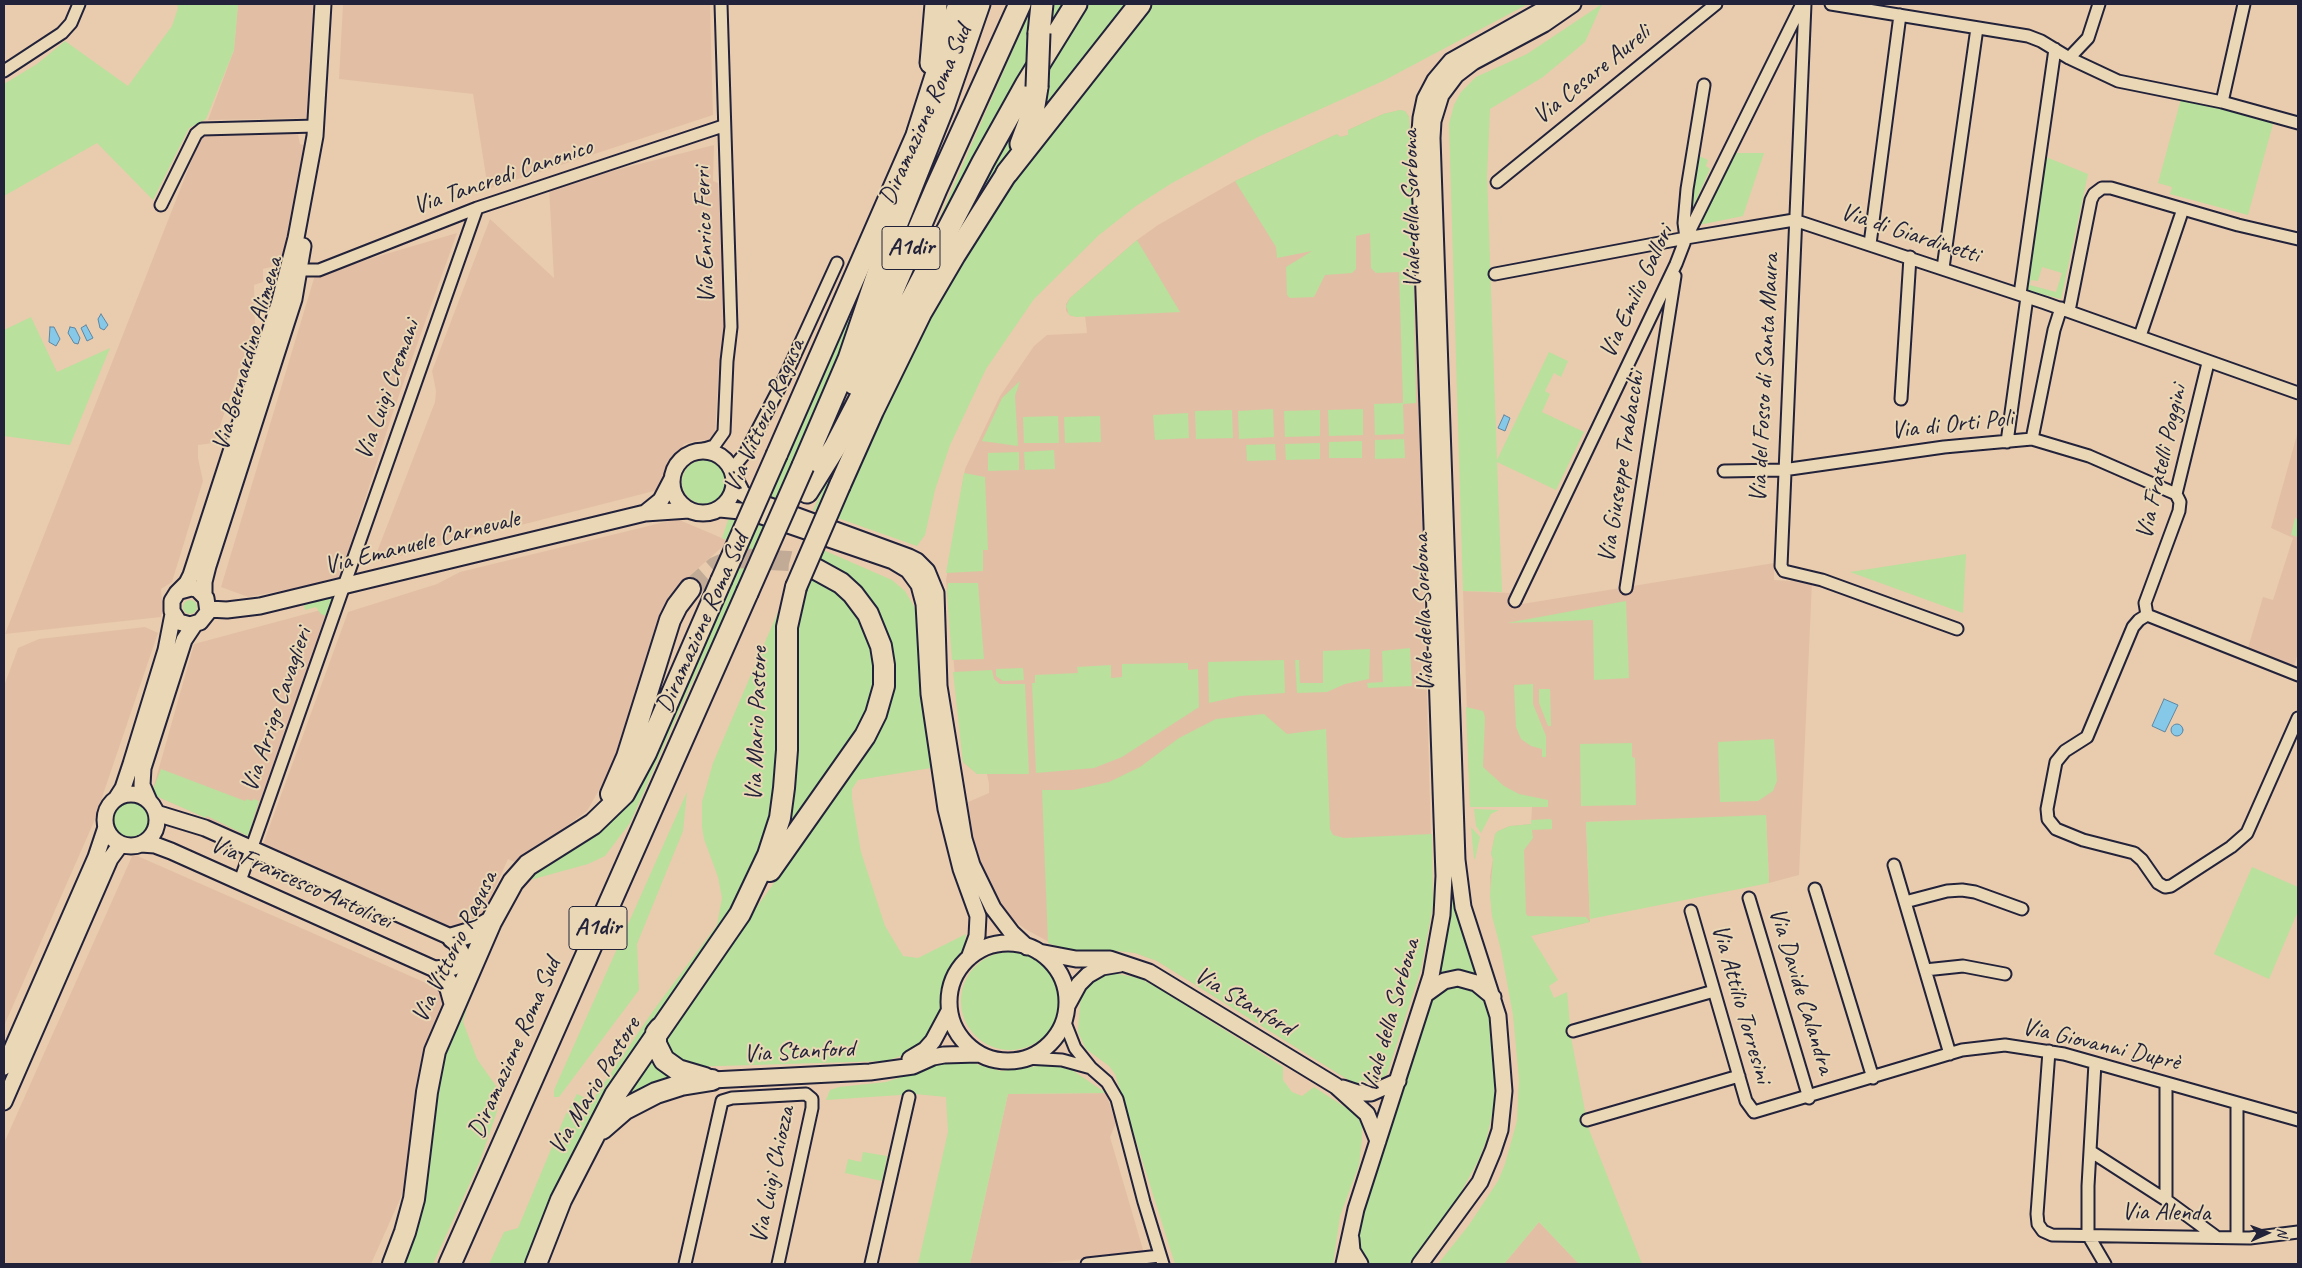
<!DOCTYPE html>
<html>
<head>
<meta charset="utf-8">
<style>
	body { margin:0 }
	#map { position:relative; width:2302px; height:1268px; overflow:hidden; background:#e9ccad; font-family:Caveat,sans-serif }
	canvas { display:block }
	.frame { position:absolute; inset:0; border:5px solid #22223b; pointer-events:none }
	.north { position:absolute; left:2242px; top:1208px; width:50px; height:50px; -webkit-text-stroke:4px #ead7b5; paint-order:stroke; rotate:88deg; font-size:14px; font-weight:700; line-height:20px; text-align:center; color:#22223b }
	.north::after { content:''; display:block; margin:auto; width:18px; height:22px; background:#22223b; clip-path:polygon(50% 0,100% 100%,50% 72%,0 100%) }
</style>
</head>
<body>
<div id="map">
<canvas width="2302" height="1268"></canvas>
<div class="frame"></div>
<div class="north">N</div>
</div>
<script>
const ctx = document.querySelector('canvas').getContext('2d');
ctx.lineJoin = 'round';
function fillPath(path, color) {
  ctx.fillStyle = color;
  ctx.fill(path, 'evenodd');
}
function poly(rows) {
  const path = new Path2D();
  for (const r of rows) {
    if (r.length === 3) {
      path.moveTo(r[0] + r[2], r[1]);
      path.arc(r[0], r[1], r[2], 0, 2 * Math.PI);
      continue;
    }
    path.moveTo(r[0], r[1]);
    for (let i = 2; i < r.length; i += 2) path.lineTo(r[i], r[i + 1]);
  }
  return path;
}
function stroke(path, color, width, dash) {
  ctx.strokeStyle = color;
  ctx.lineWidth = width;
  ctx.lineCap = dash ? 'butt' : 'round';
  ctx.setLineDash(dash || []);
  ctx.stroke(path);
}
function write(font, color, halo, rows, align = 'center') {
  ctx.font = font + ' Caveat,sans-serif';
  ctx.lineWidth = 4;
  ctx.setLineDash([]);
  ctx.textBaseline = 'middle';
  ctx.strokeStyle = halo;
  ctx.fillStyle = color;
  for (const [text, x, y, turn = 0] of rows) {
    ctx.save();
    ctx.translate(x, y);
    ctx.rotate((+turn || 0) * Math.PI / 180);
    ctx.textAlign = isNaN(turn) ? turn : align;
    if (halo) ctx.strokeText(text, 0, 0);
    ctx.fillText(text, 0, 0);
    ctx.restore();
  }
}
fillPath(poly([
	[238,4,318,4,310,118,208,120,234,50],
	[343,4,710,4,713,115,488,189,473,94,339,79],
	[1400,110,1405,111,1409,117,1411,150,1433,905,1421,969,1387,1074,1381,1080,1355,1084,1157,961,1135,953,1110,950,1074,952,1064,950,1025,929,1009,917,993,894,976,862,967,827,966,803,989,793,989,784,987,774,977,774,963,762,946,580,965,469,1000,396,1034,346,1047,335,1087,333,1085,316,1071,316,1066,311,1066,304,1070,298,1137,240,1158,225,1235,181,1337,134,1340,137,1348,135,1348,130,1383,114],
	[202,134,298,134,300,144,307,146,302,185,283,264,263,269,263,282,254,285,255,326,214,443,198,445,198,458,203,481,172,582,161,589,162,600,165,605,161,617,5,634],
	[714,145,713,181,718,183,727,336,719,365,715,436,711,440,700,440,684,444,658,490,380,561,375,557,435,402,436,391,432,371,490,219,554,278,549,187],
	[457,233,393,412,339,580,248,597,221,587,315,275],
	[2298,431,2298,653,2294,666,2248,648,2263,597,2273,600,2293,538,2271,528],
	[677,519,729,541,686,579,657,626,610,771,587,811,516,863,508,859,478,926,459,933,262,847,348,612,437,584,460,572],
	[1774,563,1774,580,1812,582,1799,875,1769,883,1766,816,1586,822,1590,922,1530,936,1492,916,1490,876,1493,859,1491,854,1495,834,1498,831,1510,826,1531,824,1532,807,1470,807,1463,591,1511,593,1509,597,1522,604],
	[328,608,248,836,156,796,153,789,194,644],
	[145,627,158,633,93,824,4,1026,4,686,18,648,39,639],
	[133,854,442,990,447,1003,411,1167,401,1197,371,1264,4,1264,4,1143],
	[1106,1093,1116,1123,1110,1137,1144,1253,1035,1264,970,1264,1008,1094],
	[1539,1222,1579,1264,1504,1264]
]), '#e2bfa4');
fillPath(poly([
	[177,4,238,4,234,50,206,119,189,128,153,200,97,143,4,196,4,84,37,64,65,41,128,86,172,26,178,8],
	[973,4,833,371,734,598,690,687,630,823,605,856,588,864,530,880,512,900,469,1001,463,1022,477,1059,496,1086,497,1111,480,1161,433,1264,402,1264,440,1059,508,900,525,875,585,835,716,608,760,518],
	[1033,4,1031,57,1000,107,933,233],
	[1046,4,1064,4,1045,32],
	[1085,4,1132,4,1043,117,1045,70],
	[1145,4,1528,4,1383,81,1258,137,1172,183,1136,206,1099,235,1034,299,986,369,950,445,935,490,925,535,917,546,832,516,915,340,1001,193],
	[1602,4,1585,42,1543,77,1490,109,1487,176,1497,460,1549,352,1568,361,1561,377,1554,373,1545,391,1550,394,1542,412,1584,432,1556,490,1497,462,1502,592,1463,591,1449,124,1454,105,1461,92,1476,77,1527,54],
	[2181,99,2270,121,2273,124,2248,215,2170,194,2172,187,2158,183],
	[1021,105,1020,137,822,513,813,510,880,369],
	[1400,110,1405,111,1409,117,1411,150,1416,403,1403,404,1404,434,1375,435,1374,404,1403,403,1399,272,1376,273,1371,268,1370,233,1356,236,1356,269,1352,273,1325,275,1314,297,1290,298,1287,295,1286,267,1312,251,1277,258,1276,247,1235,181,1337,134,1340,137,1348,135,1348,130,1383,114],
	[1736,153,1764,153,1743,216,1699,225],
	[1697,155,1708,160,1706,166,1710,169,1689,216],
	[2046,157,2088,174,2061,299,2026,290],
	[2042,267,2062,273,2056,292,2030,285,2031,280,2038,281],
	[1137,240,1180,312,1076,317,1069,315,1066,306,1070,298],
	[31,317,57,372,110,348,70,445,4,436,4,330],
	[1020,381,1015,396,1018,446,982,441,1002,398],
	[1273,409,1274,437,1239,439,1238,411],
	[1363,409,1363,435,1329,436,1328,410],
	[1232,410,1233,438,1196,439,1195,411],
	[1320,410,1320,436,1285,437,1284,411],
	[1188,413,1189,438,1155,440,1153,415],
	[1058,416,1059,443,1024,443,1023,417],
	[1100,416,1101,442,1065,443,1064,417],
	[1404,439,1405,458,1375,459,1375,440],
	[1362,441,1362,458,1329,458,1329,442],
	[1320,443,1320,459,1286,460,1285,444],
	[1275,444,1276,460,1247,461,1246,445],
	[1054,450,1055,469,1025,470,1024,452],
	[1019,452,1019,470,988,471,988,453],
	[704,482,22],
	[964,473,985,477,988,550,983,550,983,571,946,573],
	[741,515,729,541,722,538,728,520],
	[2295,518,2298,519,2298,537,2291,535],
	[821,549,892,580,905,591,915,608,931,768,858,780,852,789,852,798,861,852,885,926,903,956,918,958,966,934,964,948,946,979,941,1012,929,1037,904,1055,886,1061,686,1067,675,1062,663,1038,872,746,888,713,893,681,889,643,813,565],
	[1966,554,1963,613,1850,572],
	[809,575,837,592,861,616,875,656,875,683,870,704,861,724,785,833,793,638],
	[948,583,978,583,984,659,952,660,947,592],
	[330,596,334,600,329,617,321,614,316,607,305,610,303,600],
	[190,607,7],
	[1626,601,1629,678,1594,680,1593,620,1507,623],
	[778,612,777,773,770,819,758,853,743,885,531,1264,489,1264,504,1232,518,1228,565,1116,577,1094,592,1101,653,1011,717,925,722,898,718,877,704,839,702,827,702,802,713,763],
	[1410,648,1412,686,1368,688,1367,683,1383,682,1382,651],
	[1370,649,1369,679,1345,684,1327,692,1297,693,1295,660,1299,660,1300,683,1323,683,1323,651],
	[1284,660,1285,693,1240,696,1209,703,1208,662],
	[1188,663,1188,670,1198,669,1199,707,1122,757,1094,768,1036,773,1032,683,1035,683,1035,675,1078,673,1077,667,1111,665,1111,678,1122,677,1122,664],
	[1023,668,1024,680,1003,681,996,676,996,669],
	[992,670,994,679,1000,684,1025,684,1029,774,977,774,963,762,953,672],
	[1533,684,1533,704,1546,736,1546,757,1542,757,1542,749,1531,746,1521,739,1516,727,1514,685],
	[1539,689,1550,689,1551,726,1548,726,1539,703],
	[1466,707,1483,711,1485,717,1483,767,1504,786,1519,794,1548,800,1548,807,1470,807],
	[1264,714,1287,734,1326,729,1330,829,1333,835,1344,838,1432,834,1433,905,1421,969,1387,1074,1374,1084,1365,1086,1355,1084,1157,961,1135,953,1110,950,1074,952,1048,943,1042,790,1073,790,1109,782,1140,767,1179,738,1216,719],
	[1774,739,1777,781,1773,791,1758,801,1720,802,1718,742],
	[1632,743,1632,757,1635,758,1636,805,1581,806,1580,744],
	[161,769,245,801,247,799,252,801,254,799,259,801,248,836,207,816,206,818,156,796,153,789],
	[687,792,683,831,637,944,639,990,559,1097,554,1097,554,1090],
	[131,820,17],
	[1474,809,1499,810,1491,814,1481,833,1476,826],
	[1766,815,1769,883,1590,919,1586,822],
	[1550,819,1552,820,1552,829,1532,830,1533,838,1524,850,1526,914,1528,916,1586,917,1590,922,1531,936,1558,980,1549,986,1554,998,1567,992,1571,1037,1588,1127,1642,1264,1579,1264,1539,1222,1504,1264,1438,1264,1469,1225,1498,1181,1505,1164,1517,1121,1519,1079,1513,1015,1501,950,1492,916,1490,895,1493,859,1491,854,1495,834,1498,831,1510,826,1531,824,1531,820],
	[1471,827,1480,837,1475,859,1474,859],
	[1450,858,1453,901,1480,979,1462,971,1441,974,1436,978,1447,935],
	[2252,867,2298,887,2298,911,2269,979,2214,954],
	[1010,1001,49],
	[1113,973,1139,978,1158,988,1283,1067,1283,1080,1292,1092,1302,1096,1314,1087,1351,1111,1362,1123,1362,1139,1359,1165,1340,1216,1333,1264,1175,1264,1115,1074,1109,1066,1086,1049,1078,1032,1080,1003,1085,990,1097,978],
	[1459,985,1471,988,1479,994,1485,1004,1489,1017,1494,1069,1494,1106,1486,1141,1478,1161,1455,1203,1411,1263,1368,1264,1358,1247,1358,1226,1430,1002,1440,992],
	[653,1052,683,1078,621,1104,636,1077],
	[965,1061,1001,1071,1053,1064,1069,1068,1106,1093,1008,1094,970,1264,918,1264,948,1132,946,1097,915,1094,826,1100,830,1090,839,1087,886,1082,917,1072,939,1062],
	[863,1152,887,1156,882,1181,845,1173,848,1159,861,1162]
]), '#b9e09c');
const water = poly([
	[101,314,108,325,104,330,100,328,98,319,101,314],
	[86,325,93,338,87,341,81,328,86,325],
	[50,327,54,327,60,339,56,346,49,342,50,327],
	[70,327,75,328,80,338,78,344,74,343,68,333,70,327],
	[1504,415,1510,418,1505,431,1498,428,1504,415],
	[2164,699,2178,705,2165,732,2152,726,2164,699],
	[2177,730,6]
]);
fillPath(water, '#86c8e7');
stroke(water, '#5e86a2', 1);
stroke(poly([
	[690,589,715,567,736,558,789,561,812,567]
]), '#c1aa96', 20, [20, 10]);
const minor = poly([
	[1805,4,1781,566,1784,571,1822,580,1957,629],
	[1831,4,2028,36,2041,41,2069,58,2118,81,2222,102,2298,123],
	[2069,58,2088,38,2099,4],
	[4,71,62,33,71,23,79,4],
	[2222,102,2244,4],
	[1497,182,1716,4],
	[161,205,196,134,202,129,316,126],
	[1686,238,1684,223,1687,189,1704,85],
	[1870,244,1900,15],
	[1943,268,1977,28],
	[299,270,319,270,477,208,723,126],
	[1495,274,1686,238,1794,220,2045,303,2298,393],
	[2020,294,2055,49],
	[2069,311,2091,200,2094,194,2102,188,2111,188,2238,225,2298,239],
	[2140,336,2183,209],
	[1901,399,1910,257],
	[2032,439,2054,330,2061,308],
	[2007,442,2027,297],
	[701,450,714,446,724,432,727,361,731,327,721,4],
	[732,469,746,452,784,379,837,263],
	[1724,471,1783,470,1944,447,2032,439,2089,456,2176,494],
	[1626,588,1675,276],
	[1515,601,1676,264,1686,238,1802,4],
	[2147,615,2139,620,2133,627,2087,737,2065,751,2056,762,2047,809,2048,819,2056,829,2083,840,2134,853,2142,860,2158,883,2165,887,2171,886,2231,847,2247,833,2298,718],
	[2147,615,2145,603,2179,511,2180,502,2176,494,2208,363],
	[2147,615,2298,675],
	[1894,865,1950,1054],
	[240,881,477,208],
	[1815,889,1873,1078],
	[1749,898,1809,1098],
	[1905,902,1947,891,1962,890,1975,892,2022,909],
	[1691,911,1746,1101,1754,1112,1962,1050,2005,1045,2064,1054,2298,1120],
	[1925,970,1963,966,2005,974],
	[1064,1020,1075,1048,1091,1068,1107,1082,1117,1099,1144,1202,1163,1264],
	[1573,1031,1714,991],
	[2049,1051,2037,1214,2038,1224,2043,1231,2052,1235,2250,1238,2298,1232],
	[1025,1058,1062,1060,1091,1068],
	[2095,1063,2088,1186,2088,1235,2105,1264],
	[2166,1083,2166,1200],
	[2237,1103,2237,1237],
	[1587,1120,1739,1076],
	[2090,1151,2166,1200,2215,1236],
	[685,1264,722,1101,732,1098,806,1094,812,1099,812,1108,778,1264],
	[871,1264,909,1097],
	[1087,1264,1160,1256]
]);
const tertiary = poly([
	[703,482,31],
	[734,477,742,493,751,499,909,557,917,561,927,571,936,593,939,686,964,839,972,865,993,908,1012,933,1027,947],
	[720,509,750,512,893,561,908,570,919,585,924,604,929,694,946,809,961,869,978,916,977,936,969,958],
	[645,513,661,500,672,479],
	[180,591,191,588,197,589,206,598,208,612,200,622,190,625,179,622,172,611,172,601,177,593,187,583,191,575,279,304,296,238,315,136,323,4],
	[204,595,204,582,208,566,294,299,303,246],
	[208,609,227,610,260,606,645,513,689,510],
	[131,820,26],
	[116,799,123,788,131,764,166,650,173,614],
	[149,801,142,785,143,768,184,640,194,625],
	[141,844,155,845,171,851,439,971,454,967,460,961,461,952,453,938,205,828,156,813],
	[1008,1002,59],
	[1039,952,1076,959,1110,959,1149,972,1336,1086,1367,1114,1378,1141],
	[1426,994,1444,981,1458,978,1476,983,1493,997],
	[1067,1006,1079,984,1088,975,1102,967,1120,964],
	[910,1059,925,1050,933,1041,948,1013],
	[4,1067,96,857,106,827],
	[712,1080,870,1072,913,1066,933,1057,944,1055,978,1054],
	[1343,1088,1358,1093,1371,1093,1398,1081],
	[4,1102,110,859,121,844],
	[1351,1239,1352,1251,1360,1264],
	[1344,1264,1356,1209,1431,976,1442,915,1444,876,1419,147,1421,118,1425,99,1435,80,1451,61,1553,4],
	[1420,1264,1480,1182,1493,1151,1500,1130,1504,1091,1498,1016,1463,907,1457,860,1432,138,1433,121,1441,95,1456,75,1473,62,1544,24,1573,4]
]);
const trunk = poly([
	[777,454,918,132],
	[840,485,873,411,921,313,955,255,1007,173],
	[611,794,627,757,670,620,677,606,690,589],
	[770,871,865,736,876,714,884,686,884,665,881,646,868,614,853,594,841,583,812,567],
	[453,938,473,932,491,922],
	[439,971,450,987,455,1005],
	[660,1028,656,1033,656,1044,664,1060,678,1070,705,1078],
	[602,1129,625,1109,656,1093,681,1085,712,1080],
	[393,1264,405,1232,414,1199,427,1092,435,1051,491,922,513,882,528,865,593,824,624,794,646,753,721,581],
	[536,1264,561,1200,615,1095,740,914,768,855,780,818,784,788,787,750,787,627,796,587]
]);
const motorway = poly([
	[1039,33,1042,4],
	[931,63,936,4],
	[918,132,959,4],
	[1021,144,1033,112,1037,87],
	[1007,173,1140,4],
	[848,362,885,253,944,105,979,4],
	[853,383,936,189,1020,4],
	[803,466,849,359],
	[807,492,835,447,983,162,1026,85,1076,4],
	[450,1264,747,593]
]);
stroke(minor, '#22223b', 15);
stroke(tertiary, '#22223b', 19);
stroke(trunk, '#22223b', 24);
stroke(motorway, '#22223b', 25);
stroke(minor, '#ead7b5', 11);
stroke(tertiary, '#ead7b5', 15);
stroke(trunk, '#ead7b5', 20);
stroke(motorway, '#ead7b5', 21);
const trunkBridge = poly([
	[721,581,777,454],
	[796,587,840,485]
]);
const motorwayBridge = poly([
	[1037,87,1039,33],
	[747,593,803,466]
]);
stroke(trunkBridge, '#22223b', 24, []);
stroke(motorwayBridge, '#22223b', 25, []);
stroke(trunkBridge, '#ead7b5', 20);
stroke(motorwayBridge, '#ead7b5', 21);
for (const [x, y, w] of [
	[911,248,58],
	[598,928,58]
]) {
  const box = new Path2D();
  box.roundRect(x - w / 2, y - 21.5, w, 43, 4);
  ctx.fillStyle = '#ead7b5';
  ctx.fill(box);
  stroke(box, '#22223b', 1);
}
write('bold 24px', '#22223b', null, [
	["A1dir",911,248],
	["A1dir",598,928]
]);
write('25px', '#22223b', '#ead7b5', [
	["Via Cesare Aureli",1592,75,-39],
	["Diramazione Roma Sud",926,115,-66],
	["Via Tancredi Canonico",503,177,-19],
	["Viale della Sorbona",1412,209,-91],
	["Via di Giardinetti",1910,234,18],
	["Via Enrico Ferri",705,235,-92],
	["Via Emilio Gallori",1637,292,-65],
	["Via Bernardino Alimena",248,354,-74],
	["Via del Fosso di Santa Maura",1765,378,-87],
	["Via Luigi Cremani",388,390,-70],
	["Via Vittorio Ragusa",765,416,-66],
	["Via di Orti Poli",1952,425,-6],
	["Via Fratelli Poggini",2162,462,-77],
	["Via Giuseppe Trabacchi",1622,467,-81],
	["Via Emanuele Carnevale",422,543,-14],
	["Viale della Sorbona",1424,613,-92],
	["Diramazione Roma Sud",703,623,-66],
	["Via Arrigo Cavaglieri",277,710,-71],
	["Via Mario Pastore",757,724,-88],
	["Via Francesco Antolisei",301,883,24],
	["Via Vittorio Ragusa",455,947,-64],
	["Via Davide Calandra",1801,991,73],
	["Via Stanford",1244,1002,31],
	["Via Attilio Torresini",1741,1004,74],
	["Viale della Sorbona",1391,1016,-74],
	["Via Giovanni Duprè",2101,1045,13],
	["Diramazione Roma Sud",515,1048,-66],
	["Via Stanford",799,1052,-3],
	["Via Mario Pastore",595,1086,-59],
	["Via Luigi Chiozza",773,1175,-78],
	["Via Alenda",2166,1213,1]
]);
</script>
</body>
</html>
